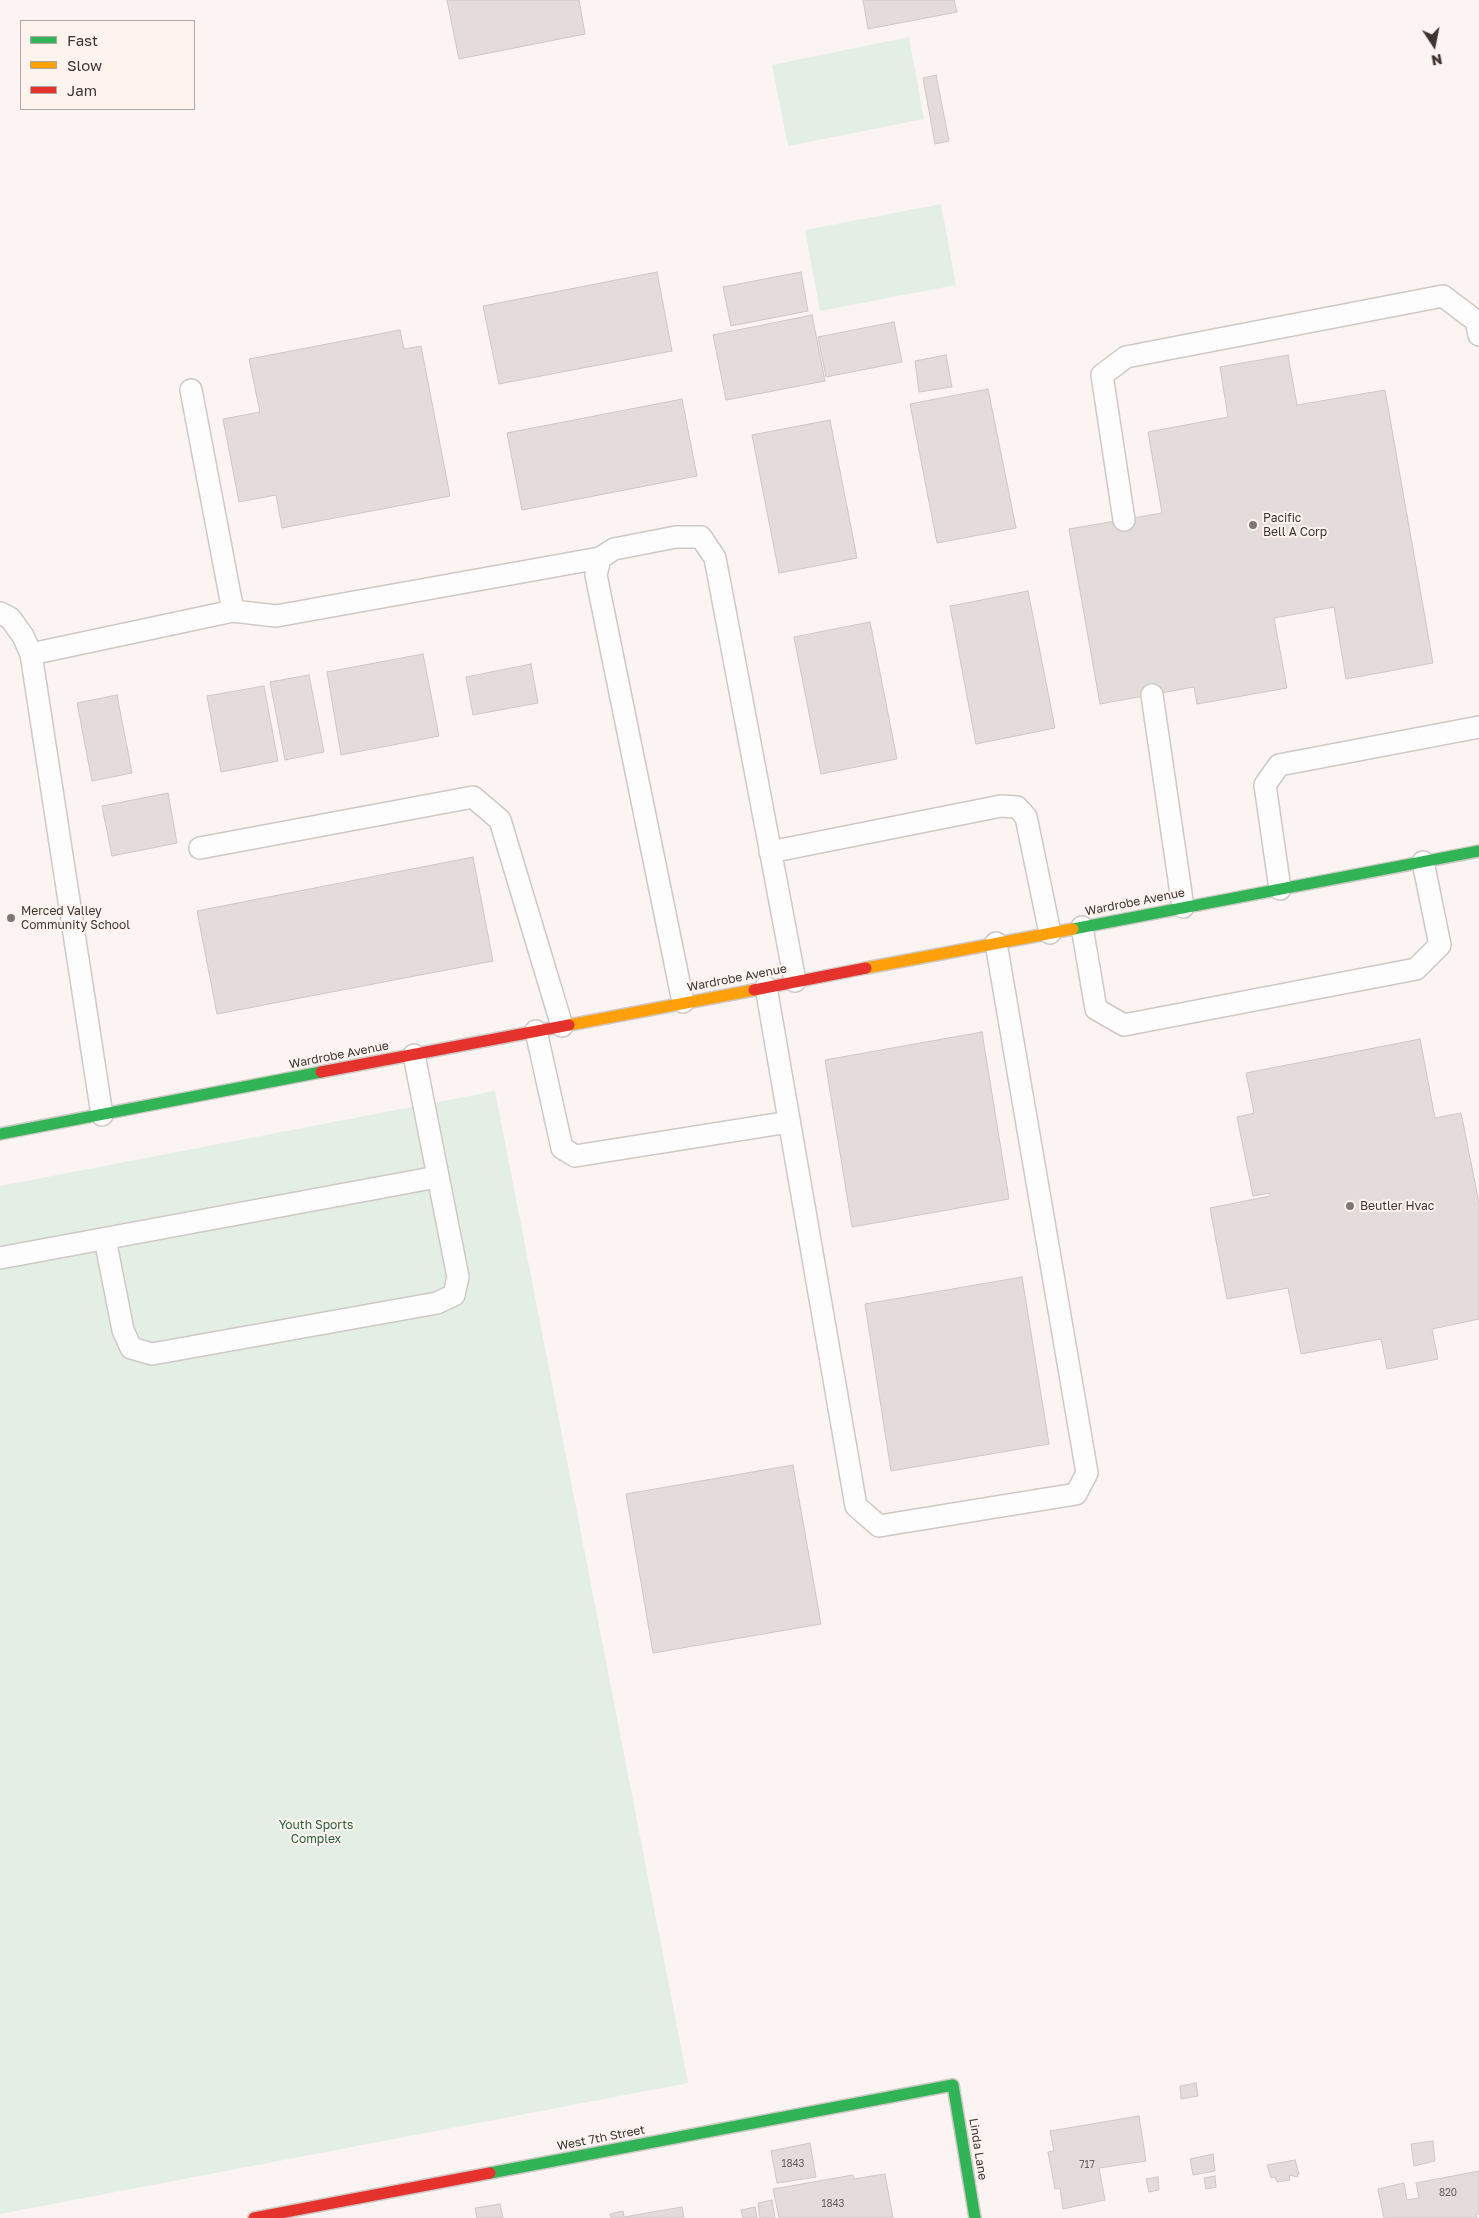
<!DOCTYPE html>
<html>
<head>
<meta charset="utf-8">
<style>
	body { margin:0 }
	#map { position:relative; width:1479px; height:2218px; overflow:hidden; background:#fbf4f2; font-family:"Golos Text",sans-serif }
	canvas { display:block }
	.legend { position:absolute; left:20px; top:20px; width:175px; height:90px; box-sizing:border-box; background:#fff3ee; border:1px solid #b1a7a3; margin:0; padding:6px 9px; list-style:none; font-size:15px; color:#3c3532 }
	.legend li { display:flex; align-items:center; gap:10px; height:25px }
	.legend b { width:25px; border:1px solid #b1a7a3 }
	.north { position:absolute; left:1409px; top:20px; width:50px; height:50px; -webkit-text-stroke:4px #fff3ee; paint-order:stroke; rotate:169deg; font-size:14px; font-weight:700; line-height:20px; text-align:center; color:#3c3532 }
	.north::after { content:''; display:block; margin:auto; width:18px; height:22px; background:#3c3532; clip-path:polygon(50% 0,100% 100%,50% 72%,0 100%) }
</style>
</head>
<body>
<div id="map">
<canvas width="1479" height="2218"></canvas>
<ul class="legend">
<li><b style="height:6px;background:#30b455"></b>Fast</li>
<li><b style="height:6px;background:#ff9f0a"></b>Slow</li>
<li><b style="height:6px;background:#e5322d"></b>Jam</li>
</ul>
<div class="north">N</div>
</div>
<script>
const ctx = document.querySelector('canvas').getContext('2d');
ctx.lineJoin = 'round';
function fillPath(path, color) {
  ctx.fillStyle = color;
  ctx.fill(path, 'evenodd');
}
function poly(rows) {
  const path = new Path2D();
  for (const r of rows) {
    path.moveTo(r[0], r[1]);
    for (let i = 2; i < r.length; i += 2) path.lineTo(r[i], r[i + 1]);
  }
  return path;
}
function stroke(path, color, width, dash) {
  ctx.strokeStyle = color;
  ctx.lineWidth = width;
  ctx.lineCap = dash ? 'butt' : 'round';
  ctx.setLineDash(dash || []);
  ctx.stroke(path);
}
function write(font, color, halo, rows, align = 'center') {
  ctx.font = font + ' "Golos Text",sans-serif';
  ctx.lineWidth = 4;
  ctx.setLineDash([]);
  ctx.textBaseline = 'middle';
  ctx.strokeStyle = halo;
  ctx.fillStyle = color;
  for (const [text, x, y, turn = 0] of rows) {
    ctx.save();
    ctx.translate(x, y);
    ctx.rotate((+turn || 0) * Math.PI / 180);
    ctx.textAlign = isNaN(turn) ? turn : align;
    if (halo) ctx.strokeText(text, 0, 0);
    ctx.fillText(text, 0, 0);
    ctx.restore();
  }
}
fillPath(poly([
	[909,37,924,119,788,146,772,65],
	[941,204,956,285,820,311,805,230],
	[495,1091,688,2083,0,2214,0,1186]
]), '#e3efe4');
const building = poly([
	[447,0,579,0,585,34,459,59,447,0],
	[863,0,954,0,957,12,868,29,863,0],
	[936,75,949,141,935,144,923,78,936,75],
	[657,272,672,351,499,384,483,306,657,272],
	[801,272,808,311,731,326,723,287,801,272],
	[812,315,825,381,726,400,713,335,812,315],
	[894,322,902,362,826,377,818,337,894,322],
	[400,330,404,349,421,346,450,496,282,528,276,495,239,502,223,419,260,412,249,359,400,330],
	[946,355,952,387,919,392,915,361,946,355],
	[1288,355,1297,405,1385,390,1433,663,1346,679,1334,607,1274,618,1287,688,1197,704,1194,687,1100,704,1069,529,1162,513,1148,432,1228,417,1220,367,1288,355],
	[988,389,1016,528,937,543,910,404,988,389],
	[682,399,697,476,522,510,507,433,682,399],
	[830,420,857,558,779,573,752,435,830,420],
	[1028,591,1055,728,976,744,950,606,1028,591],
	[870,622,897,759,821,774,794,637,870,622],
	[423,654,439,736,341,755,327,672,423,654],
	[531,664,538,703,473,715,466,677,531,664],
	[309,675,324,752,285,760,270,682,309,675],
	[264,686,278,761,221,772,207,696,264,686],
	[117,695,132,773,92,781,77,703,117,695],
	[168,793,177,843,112,856,102,806,168,793],
	[473,857,493,961,217,1014,197,911,473,857],
	[982,1032,1009,1199,852,1227,825,1060,982,1032],
	[1420,1039,1435,1118,1461,1113,1479,1203,1479,1319,1432,1329,1438,1359,1387,1369,1381,1339,1301,1354,1288,1288,1227,1299,1210,1208,1270,1196,1270,1193,1253,1196,1237,1117,1254,1113,1246,1073,1420,1039],
	[1022,1277,1049,1444,891,1471,865,1304,1022,1277],
	[793,1465,821,1624,653,1653,626,1494,793,1465],
	[1196,2083,1198,2096,1181,2099,1180,2086,1196,2083],
	[1139,2116,1146,2161,1099,2168,1105,2200,1063,2209,1060,2188,1055,2189,1048,2152,1054,2151,1050,2131,1139,2116],
	[1433,2141,1435,2161,1414,2166,1411,2144,1433,2141],
	[810,2143,816,2177,777,2183,771,2151,810,2143],
	[1213,2154,1215,2171,1193,2175,1190,2159,1213,2154],
	[1295,2160,1299,2174,1297,2174,1298,2177,1289,2175,1290,2180,1277,2182,1275,2177,1271,2178,1267,2165,1295,2160],
	[1479,2171,1479,2214,1476,2214,1477,2218,1384,2218,1378,2189,1404,2183,1407,2200,1419,2198,1416,2183,1479,2171],
	[885,2174,893,2218,779,2218,773,2189,853,2175,854,2179,885,2174],
	[1215,2176,1216,2187,1206,2189,1204,2178,1215,2176],
	[1158,2177,1159,2190,1149,2192,1146,2179,1158,2177],
	[772,2200,775,2218,760,2218,758,2203,772,2200],
	[500,2204,503,2218,477,2218,475,2208,500,2204],
	[682,2207,684,2218,611,2218,610,2214,623,2211,624,2217,682,2207],
	[755,2207,757,2218,743,2218,741,2210,755,2207]
]);
fillPath(building, '#e3dcda');
stroke(building, '#cec7c4', 1);
const lane = poly([
	[191,390,233,611],
	[1124,520,1102,375,1126,357,1443,296,1476,321,1479,335],
	[0,613,10,618,23,636,31,654,102,1115],
	[31,654,233,611,276,616,600,558],
	[1152,695,1183,907],
	[200,848,473,797,500,820,562,1026],
	[770,852,1001,806,1017,807,1026,817,1050,933],
	[1280,889,1265,785,1279,765,1479,727],
	[1082,927,1096,1009,1124,1025,1416,969,1440,945,1423,862],
	[766,987,856,1506,879,1526,1076,1494,1087,1473,996,943],
	[683,1002,596,575,600,558,614,549,676,537,701,537,715,558,795,981],
	[536,1031,562,1148,575,1156,789,1122],
	[105,1239,123,1330,131,1348,152,1354,437,1303,454,1295,458,1277,414,1055],
	[0,1258,437,1177]
]);
const fast = poly([
	[1073,929,1479,851],
	[0,1134,321,1072],
	[490,2173,953,2085,975,2218]
]);
const slow = poly([
	[866,968,1073,929],
	[569,1025,754,990]
]);
const jam = poly([
	[754,990,866,968],
	[321,1072,569,1025],
	[254,2218,490,2173]
]);
stroke(lane, '#cfc8c5', 24);
stroke(fast, '#cfc8c5', 14);
stroke(slow, '#cfc8c5', 14);
stroke(jam, '#cfc8c5', 14);
stroke(lane, '#fefdfd', 21);
stroke(fast, '#30b455', 11);
stroke(slow, '#ff9f0a', 11);
stroke(jam, '#e5322d', 11);
for (const [x, y, r, color] of [
	[1253,525,5,"#7f7875"],
	[11,918,5,"#7f7875"],
	[1350,1206,5,"#7f7875"]
]) {
  const dot = new Path2D();
  dot.arc(x, y, r, 0, 2 * Math.PI);
  ctx.fillStyle = color;
  ctx.fill(dot);
  stroke(dot, '#fff3ee', 2);
}
write('10px', '#68625f', null, [
	["1843",793,2164],
	["717",1087,2165],
	["820",1448,2193],
	["1843",833,2204]
]);
write('12px', '#3c3532', '#fff3ee', [
	["Pacific",1263,518],
	["Bell A Corp",1263,532],
	["Merced Valley",21,911],
	["Community School",21,925],
	["Beutler Hvac",1360,1206]
], 'left');
write('12px', '#3c3532', '#fff3ee', [
	["Wardrobe Avenue",1135,902,-11],
	["Wardrobe Avenue",737,978,-11],
	["Wardrobe Avenue",339,1055,-11],
	["West 7th Street",601,2138,-11],
	["Linda Lane",978,2149,81]
]);
write('12px', '#265e3d', '#fff3ee', [
	["Youth Sports",316,1825],
	["Complex",316,1839]
]);
</script>
</body>
</html>
